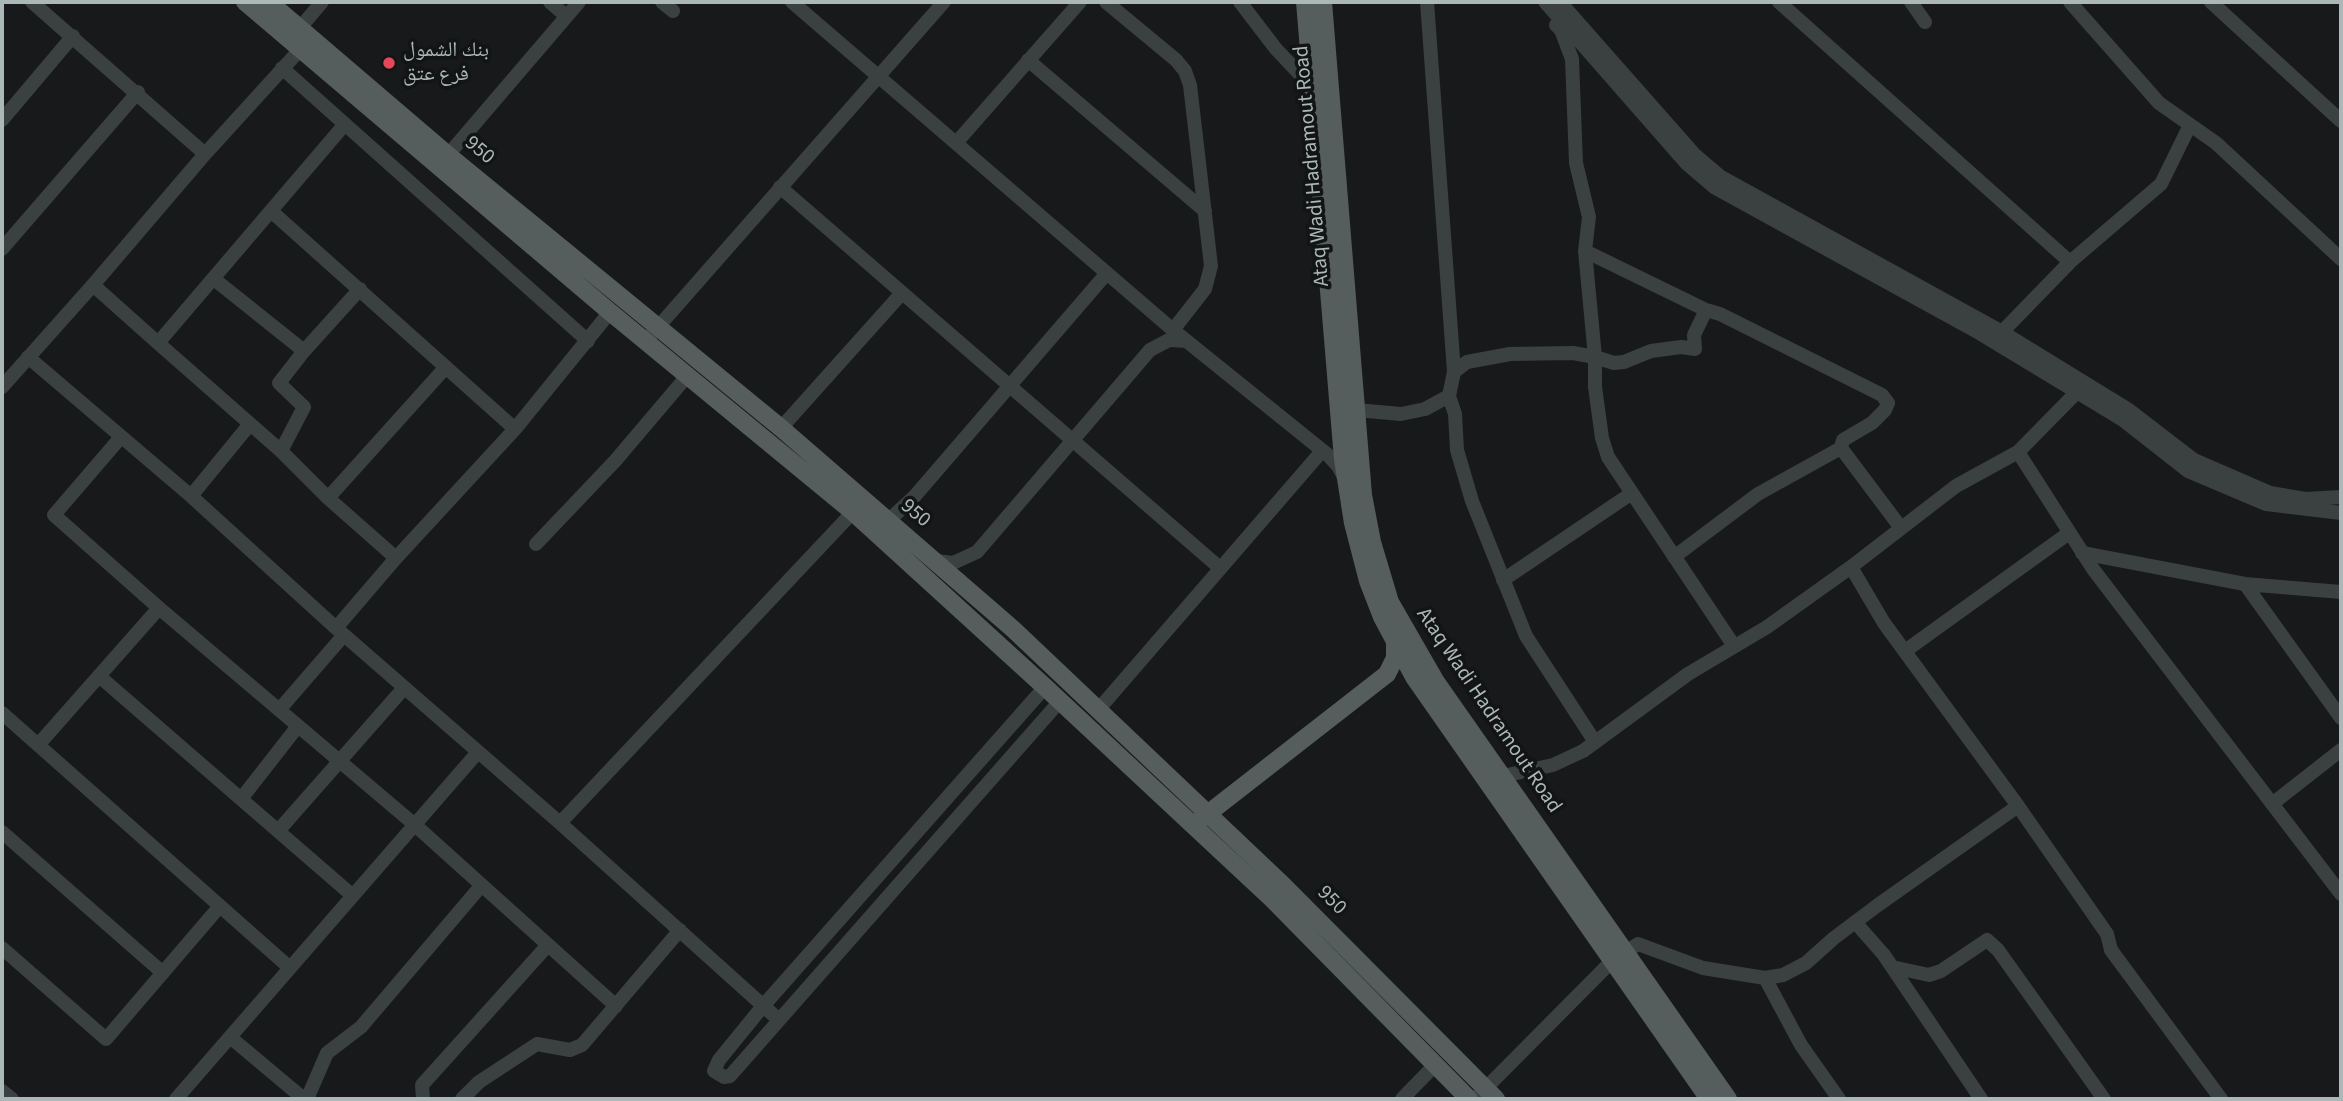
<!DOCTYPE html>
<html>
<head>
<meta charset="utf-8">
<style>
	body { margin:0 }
	#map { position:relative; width:2343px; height:1101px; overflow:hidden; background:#18191a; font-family:"Source Sans 3",sans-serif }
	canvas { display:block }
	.frame { position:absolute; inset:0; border:4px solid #abb8b7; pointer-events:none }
</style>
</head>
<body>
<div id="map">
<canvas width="2343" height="1101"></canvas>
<div class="frame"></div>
</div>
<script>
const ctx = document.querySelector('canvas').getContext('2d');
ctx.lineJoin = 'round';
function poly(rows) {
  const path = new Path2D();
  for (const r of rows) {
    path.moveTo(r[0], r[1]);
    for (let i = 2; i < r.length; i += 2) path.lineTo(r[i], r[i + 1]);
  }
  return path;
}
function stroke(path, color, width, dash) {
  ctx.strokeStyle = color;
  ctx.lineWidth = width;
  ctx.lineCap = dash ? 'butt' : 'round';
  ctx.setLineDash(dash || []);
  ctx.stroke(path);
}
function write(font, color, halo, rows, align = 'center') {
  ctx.font = font + ' "Source Sans 3","Noto Naskh Arabic",sans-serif';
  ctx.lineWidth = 7;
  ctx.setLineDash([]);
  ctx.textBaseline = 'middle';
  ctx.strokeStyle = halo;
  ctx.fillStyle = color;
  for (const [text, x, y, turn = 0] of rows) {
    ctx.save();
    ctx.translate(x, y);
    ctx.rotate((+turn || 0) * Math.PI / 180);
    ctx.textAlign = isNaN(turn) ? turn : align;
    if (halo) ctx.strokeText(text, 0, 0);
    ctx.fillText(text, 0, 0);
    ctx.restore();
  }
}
stroke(poly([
	[32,2,205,154],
	[550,2,566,16],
	[662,2,673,11],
	[792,2,1173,330,1328,455,1338,466,1344,477],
	[1106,2,1176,60,1185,71,1190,85,1211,266,1205,289,1173,330],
	[1240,2,1276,49,1312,87],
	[1427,2,1454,372],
	[1545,2,1686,163,1714,187,1976,331,2123,420,2188,471,2266,504,2341,513],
	[1560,2,1694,154,1721,177,2002,332,2129,410,2194,460,2270,493,2305,499,2341,497],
	[1779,2,2070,262],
	[1911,2,1925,22],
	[2070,2,2159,103,2216,143,2341,259],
	[2211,2,2341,121],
	[299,29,322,2],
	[1028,60,1205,211],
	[282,68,588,341],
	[2,120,73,36],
	[956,143,1080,2],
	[448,155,579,2],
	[780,187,1220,568],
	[271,211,515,429],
	[2,249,138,92],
	[1585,251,1706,310],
	[214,279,304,351],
	[93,285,158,343,345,124],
	[2002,332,2070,262,2161,184,2190,125],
	[651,335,944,2],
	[158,343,281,451,328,498,396,558],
	[28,357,191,496,336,628,560,823,779,1020],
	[2,387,93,285,205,154,307,42],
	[1449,396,1454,372,1467,362,1510,354,1573,353,1595,357,1614,363,1624,362,1651,351,1681,347,1695,349,1694,335,1706,310,1720,314,1882,395,1888,403,1885,410,1872,423,1843,440,1841,448,1901,528],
	[1356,410,1401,414,1425,409,1449,396,1455,414,1457,450,1472,501,1526,636,1595,742],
	[781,428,902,293],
	[121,437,54,515,159,608,415,825,616,1006],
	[281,451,304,407,279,383,304,351,360,289],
	[2018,452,2077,392],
	[1632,493,1734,646],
	[191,496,250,424],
	[328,498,446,367],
	[888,521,914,497,1107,273],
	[536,544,615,461,688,375],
	[2082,553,2245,584,2341,592],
	[1674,557,1758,494,1841,448],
	[936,561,953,563,977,552,1150,350,1169,340,1187,341],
	[1503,580,1632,493,1608,457,1602,438,1595,387,1595,357,1585,251,1589,217,1576,163,1572,59,1561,30,1556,25],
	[2245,584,2341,718],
	[336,628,396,558,515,429,610,312],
	[1905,651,2069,533],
	[99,676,353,896],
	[1045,687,763,1006,719,1060,714,1071,724,1077,730,1076,1060,701],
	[279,710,344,635],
	[1098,710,1322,451],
	[2,713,290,968],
	[38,745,159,608],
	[1503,776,1553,765,1583,751,1688,674,1767,627,1851,567,1956,486,2018,452,2093,569,2341,894],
	[241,799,298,726],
	[2272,804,2341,750],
	[2018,806,2107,934,2111,950,2221,1099],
	[560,823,853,512],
	[278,831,404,688],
	[2,832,163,973],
	[1855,922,1884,955,1981,1099],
	[2,948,106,1039,220,906],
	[1892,967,1929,975,1941,971,1987,940,1998,950,2104,1099],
	[1765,978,1801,1045,1839,1099],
	[230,1037,304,1099],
	[2,1091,12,1099],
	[176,1099,478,752],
	[307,1099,327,1053,361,1027,481,886],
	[423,1099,422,1085,548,945],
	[462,1099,479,1082,537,1044,570,1050,582,1045,680,930],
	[1402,1099,1435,1065],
	[1475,1099,1612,961,1638,944,1703,968,1765,978,1783,975,1806,963,1834,938,1878,905,2018,806,1884,623,1851,567]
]), '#3b4040', 14);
stroke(poly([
	[245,2,610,312,853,512,1045,687,1272,899,1469,1099],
	[269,2,448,155,781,428,1013,629,1284,886,1496,1099],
	[1305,2,1343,459,1353,523,1368,581,1382,617,1414,677,1709,1099],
	[1323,2,1363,495,1372,542,1390,602,1436,682,1728,1099],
	[1201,819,1387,674,1395,658,1395,643]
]), '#565d5d', 18);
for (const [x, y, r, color] of [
	[389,63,7,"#e24859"]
]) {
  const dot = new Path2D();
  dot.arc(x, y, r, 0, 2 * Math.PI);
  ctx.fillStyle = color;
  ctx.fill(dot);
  stroke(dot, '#131415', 2.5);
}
write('21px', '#abb8b7', '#131415', [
	["بنك الشمول",403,51],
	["فرع عتق",403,75]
], 'left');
write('21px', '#abb8b7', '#131415', [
	["950",479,151,40],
	["Ataq Wadi Hadramout Road",1313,166,-95],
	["950",915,514,40],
	["Ataq Wadi Hadramout Road",1488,711,56],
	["950",1331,901,45]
]);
</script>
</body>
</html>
